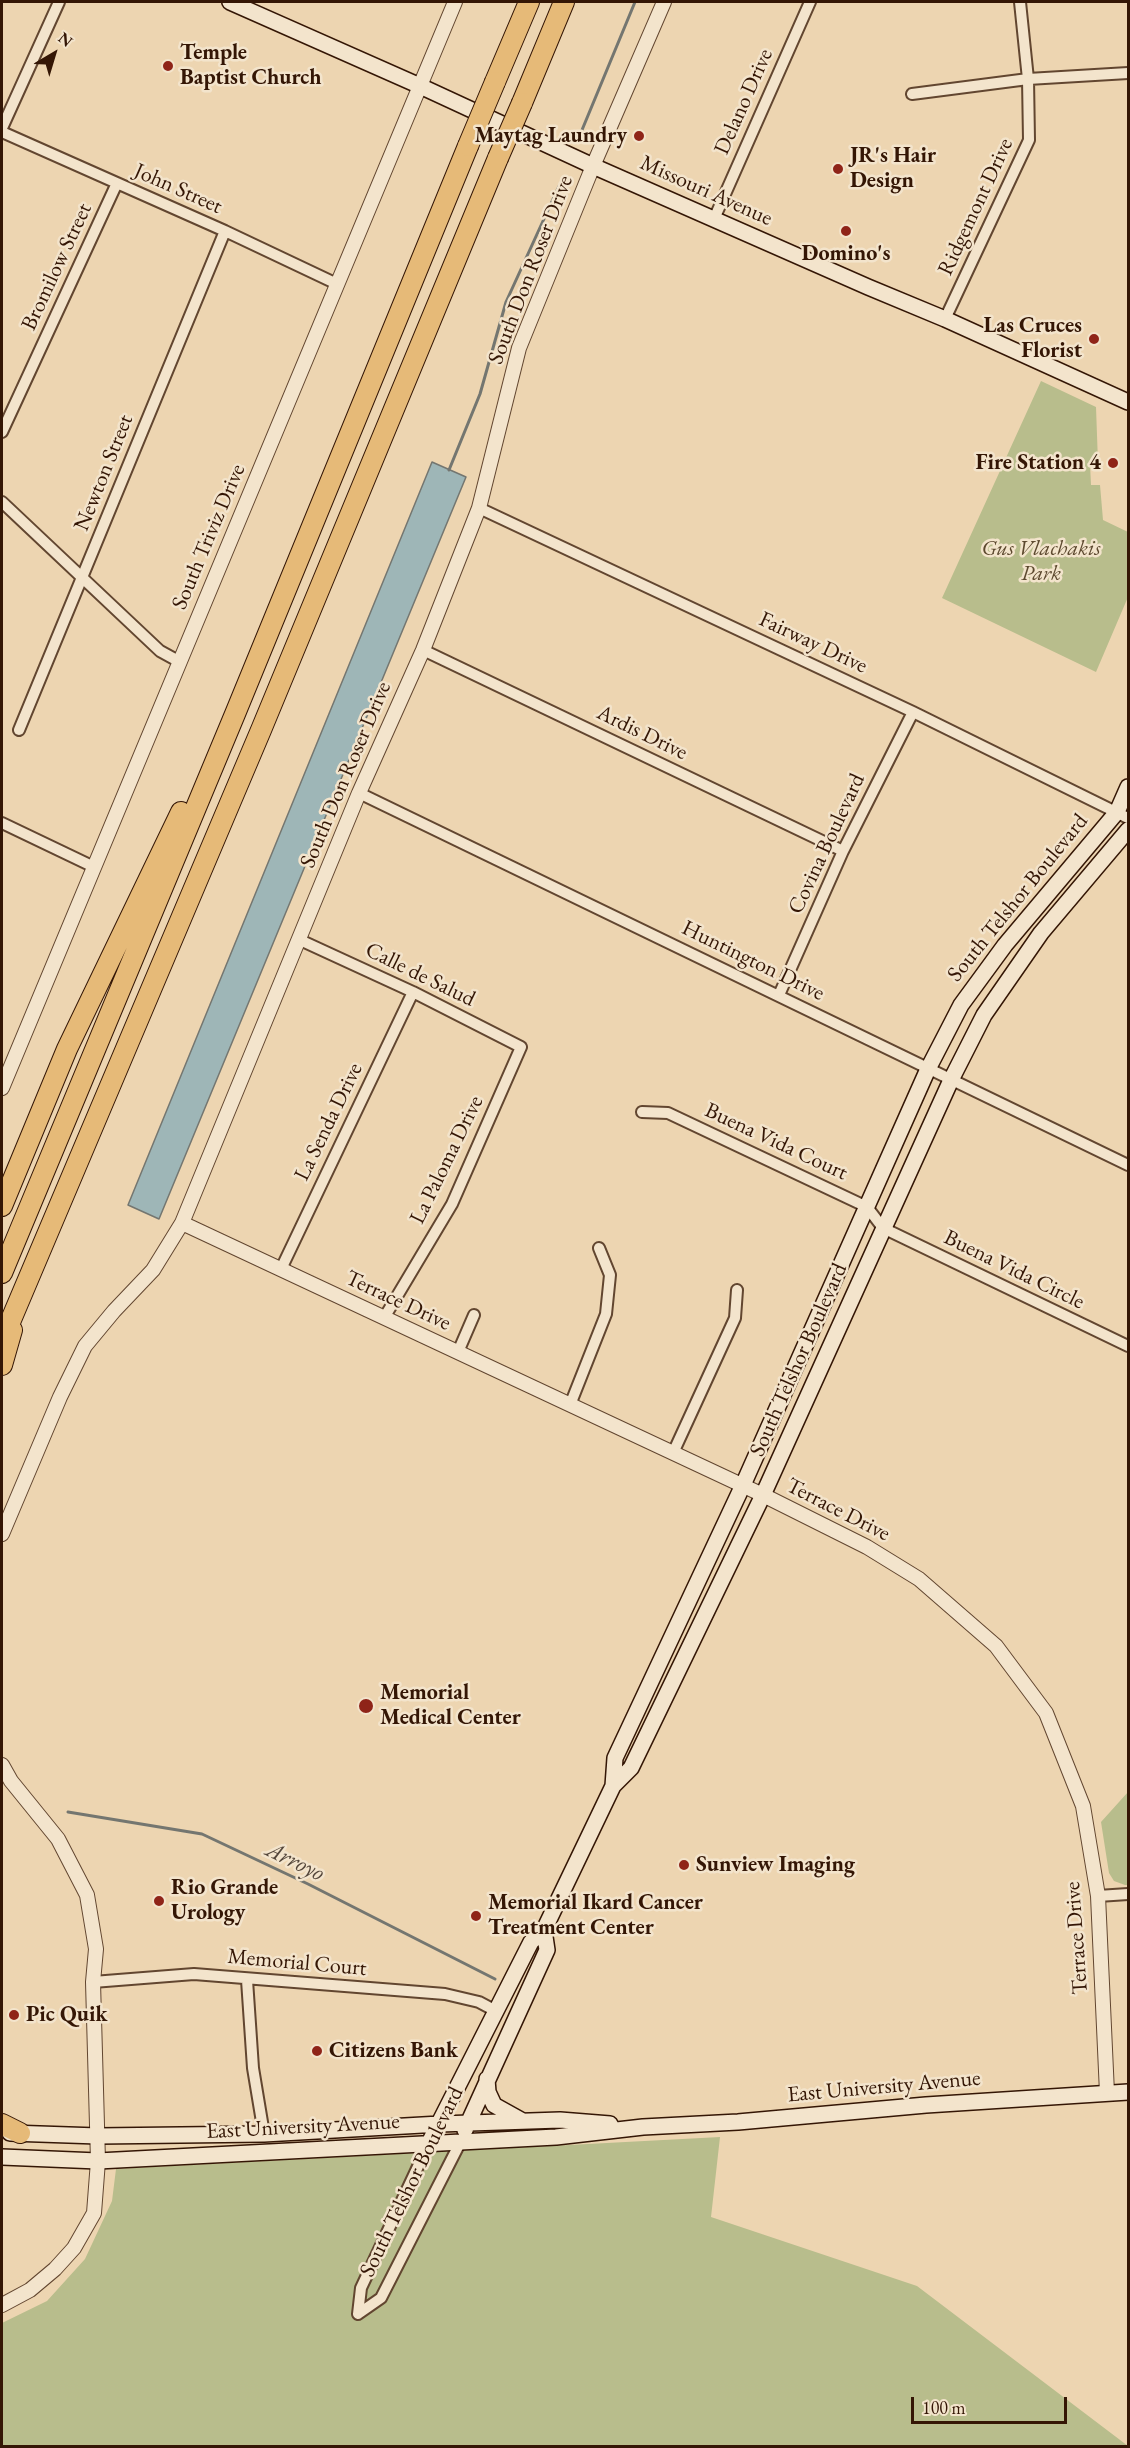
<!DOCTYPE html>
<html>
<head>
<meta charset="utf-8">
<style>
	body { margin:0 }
	#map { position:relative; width:1130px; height:2448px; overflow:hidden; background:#edd5b1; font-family:"EB Garamond",serif }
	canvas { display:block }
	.frame { position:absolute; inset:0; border:3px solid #341605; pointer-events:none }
	.north { position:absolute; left:24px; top:24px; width:60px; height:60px; -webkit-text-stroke:4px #f3e4cc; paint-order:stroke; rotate:38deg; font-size:16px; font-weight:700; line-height:24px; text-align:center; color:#341605 }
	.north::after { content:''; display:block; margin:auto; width:21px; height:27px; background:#341605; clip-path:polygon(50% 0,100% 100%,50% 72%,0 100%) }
	.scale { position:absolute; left:911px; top:2397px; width:156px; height:27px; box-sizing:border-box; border:3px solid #341605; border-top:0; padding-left:8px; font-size:18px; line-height:21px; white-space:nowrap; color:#341605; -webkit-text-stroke:4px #f3e4cc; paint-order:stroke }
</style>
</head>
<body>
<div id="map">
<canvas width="1130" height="2448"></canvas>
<div class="frame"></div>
<div class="north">N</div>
<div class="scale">100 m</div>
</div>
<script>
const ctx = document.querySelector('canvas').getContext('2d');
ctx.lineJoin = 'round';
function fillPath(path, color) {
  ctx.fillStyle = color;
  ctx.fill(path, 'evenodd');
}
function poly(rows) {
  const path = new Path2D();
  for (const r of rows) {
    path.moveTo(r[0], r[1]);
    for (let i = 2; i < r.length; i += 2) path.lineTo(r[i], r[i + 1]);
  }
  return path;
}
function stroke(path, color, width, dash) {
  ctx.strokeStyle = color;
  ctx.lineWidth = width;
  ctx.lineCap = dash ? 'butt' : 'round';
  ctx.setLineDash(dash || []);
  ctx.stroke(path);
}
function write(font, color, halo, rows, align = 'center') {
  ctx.font = font + ' "EB Garamond",serif';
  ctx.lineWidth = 5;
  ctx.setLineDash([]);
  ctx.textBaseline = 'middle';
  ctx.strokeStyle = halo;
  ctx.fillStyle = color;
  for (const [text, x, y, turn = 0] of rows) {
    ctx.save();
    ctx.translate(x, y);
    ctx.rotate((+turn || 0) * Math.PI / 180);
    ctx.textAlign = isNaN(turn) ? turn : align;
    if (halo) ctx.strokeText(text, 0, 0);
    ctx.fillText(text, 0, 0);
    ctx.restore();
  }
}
fillPath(poly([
	[1041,381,1096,407,1098,463,1090,464,1091,485,1100,485,1103,520,1128,532,1128,597,1096,672,942,598],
	[1128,1792,1128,1885,1125,1885,1114,1881,1109,1873,1101,1822],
	[720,2137,711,2217,917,2286,1128,2446,2,2446,2,2323,47,2301,85,2259,112,2201,116,2169]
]), '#b8bd8c');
const water = poly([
	[432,462,466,477,159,1219,128,1205,432,462]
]);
fillPath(water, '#9eb6b7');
stroke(water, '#747670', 1.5);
stroke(poly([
	[582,130,635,2],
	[449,470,480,394,506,302,559,186],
	[68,1812,202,1834,308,1884,495,1979]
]), '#747670', 3);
const minor = poly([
	[912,94,1028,79,1128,73],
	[2,128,59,2],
	[2,132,225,231,337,284],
	[714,219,810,2],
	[945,319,1029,140,1028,79,1020,2],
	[2,432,117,183],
	[2,502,160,651,180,662],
	[479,508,913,712,1128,818],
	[423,650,843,851],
	[19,730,225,231],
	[359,793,1128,1165],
	[2,823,94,867],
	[300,940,413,992,521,1047,452,1204,384,1318],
	[779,995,843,851,913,712],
	[642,1112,668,1113,867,1207,883,1228,1128,1346],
	[281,1269,413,992],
	[458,1352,474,1315],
	[570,1405,606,1314,610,1275,599,1248],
	[673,1453,735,1318,737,1290],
	[1098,1896,1128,1894],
	[247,1980,253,2068,264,2134],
	[93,1982,194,1974,445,1994,479,2002,496,2011],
	[358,2314,381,2298,461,2141],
	[358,2314,361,2288,429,2143]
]);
const tertiary = poly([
	[2,1088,455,2],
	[182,1223,763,1495,867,1547,919,1579,996,1646,1046,1713,1083,1806,1098,1896,1107,2093],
	[2,1534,60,1397,85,1346,114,1311,153,1270,182,1223,359,793,423,650,479,508,519,348,593,166,664,2],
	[2,1765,11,1781,58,1839,87,1895,96,1949,93,1982,98,2161,94,2213,74,2248,55,2269,30,2290,2,2305]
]);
const secondary = poly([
	[230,2,420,86,593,166,868,287,945,319,1128,402],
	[613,1786,615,1758,743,1485,928,1069,961,1005,1005,945,1117,812,1128,787],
	[487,2079,488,2092,494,2105,521,2120],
	[465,2130,547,1950,544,1930],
	[10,2133,98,2136,264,2134,440,2124,560,2120,610,2124],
	[429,2143,531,1942,544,1930,613,1786,631,1768,763,1495,951,1080,984,1015,1041,933,1128,830],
	[2,2157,98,2161,556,2137,643,2127,738,2122,926,2105,1128,2092]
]);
const motorway = poly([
	[495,82,529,2],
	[522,103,564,2],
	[2,1206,67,1049,181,812],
	[2,1273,235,714,468,146],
	[2,1341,261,730,498,158],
	[2,1365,12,1330],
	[2,2124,20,2133]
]);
stroke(minor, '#624630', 14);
stroke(tertiary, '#624630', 16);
stroke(secondary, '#341605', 18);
stroke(motorway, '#341605', 22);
stroke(minor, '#f3e4cc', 10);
stroke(tertiary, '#f3e4cc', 14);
stroke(secondary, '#f3e4cc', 15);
stroke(motorway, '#e6ba78', 20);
const motorwayBridge = poly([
	[468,146,495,82],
	[498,158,522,103]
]);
stroke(motorwayBridge, '#341605', 22, []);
stroke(motorwayBridge, '#e6ba78', 20);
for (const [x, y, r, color] of [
	[168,66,6,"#8f2418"],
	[639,136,6,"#8f2418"],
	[838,169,6,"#8f2418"],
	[846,231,6,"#8f2418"],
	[1094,339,6,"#8f2418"],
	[1113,463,6,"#8f2418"],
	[366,1706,8,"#8f2418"],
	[684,1865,6,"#8f2418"],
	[159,1901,6,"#8f2418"],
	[476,1916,6,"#8f2418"],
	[14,2015,6,"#8f2418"],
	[317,2051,6,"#8f2418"]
]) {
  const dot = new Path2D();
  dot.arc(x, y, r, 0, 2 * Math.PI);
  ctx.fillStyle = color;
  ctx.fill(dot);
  stroke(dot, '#f3e4cc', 2);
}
write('bold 22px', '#341605', '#f3e4cc', [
	["Temple",180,53],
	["Baptist Church",180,78],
	["Maytag Laundry",627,136,"right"],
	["JR's Hair",850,156],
	["Design",850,181],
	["Domino's",846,254,"center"],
	["Las Cruces",1082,326,"right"],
	["Florist",1082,351,"right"],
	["Fire Station 4",1101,463,"right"],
	["Memorial",380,1693],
	["Medical Center",380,1718],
	["Sunview Imaging",696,1865],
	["Rio Grande",171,1888],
	["Urology",171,1913],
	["Memorial Ikard Cancer",488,1903],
	["Treatment Center",488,1928],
	["Pic Quik",26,2015],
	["Citizens Bank",329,2051]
], 'left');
write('22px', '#341605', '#f3e4cc', [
	["Delano Drive",744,102,-66],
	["John Street",178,189,24],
	["Missouri Avenue",706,191,24],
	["Ridgemont Drive",976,207,-65],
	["Bromilow Street",57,267,-65],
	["South Don Roser Drive",531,270,-69],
	["Newton Street",104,473,-68],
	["South Triviz Drive",209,537,-67],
	["Fairway Drive",813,643,25],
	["Ardis Drive",642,733,26],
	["South Don Roser Drive",346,775,-67],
	["Covina Boulevard",827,844,-65],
	["South Telshor Boulevard",1018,898,-51],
	["Huntington Drive",753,961,26],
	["Calle de Salud",420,975,26],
	["La Senda Drive",329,1122,-64],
	["Buena Vida Court",776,1142,25],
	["La Paloma Drive",447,1160,-64],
	["Buena Vida Circle",1014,1270,26],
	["Terrace Drive",398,1301,25],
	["South Telshor Boulevard",799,1360,-66],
	["Terrace Drive",838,1510,27],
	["Terrace Drive",1077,1938,-94],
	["Memorial Court",297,1963,5],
	["East University Avenue",884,2087,-5],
	["East University Avenue",303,2127,-3],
	["South Telshor Boulevard",412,2182,-64]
]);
write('italic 22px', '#5c482e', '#f3e4cc', [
	["Gus Vlachakis",1041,549],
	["Park",1041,574]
]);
write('italic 24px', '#54463a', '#f3e4cc', [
	["Arroyo",295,1862,26]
]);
</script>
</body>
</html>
